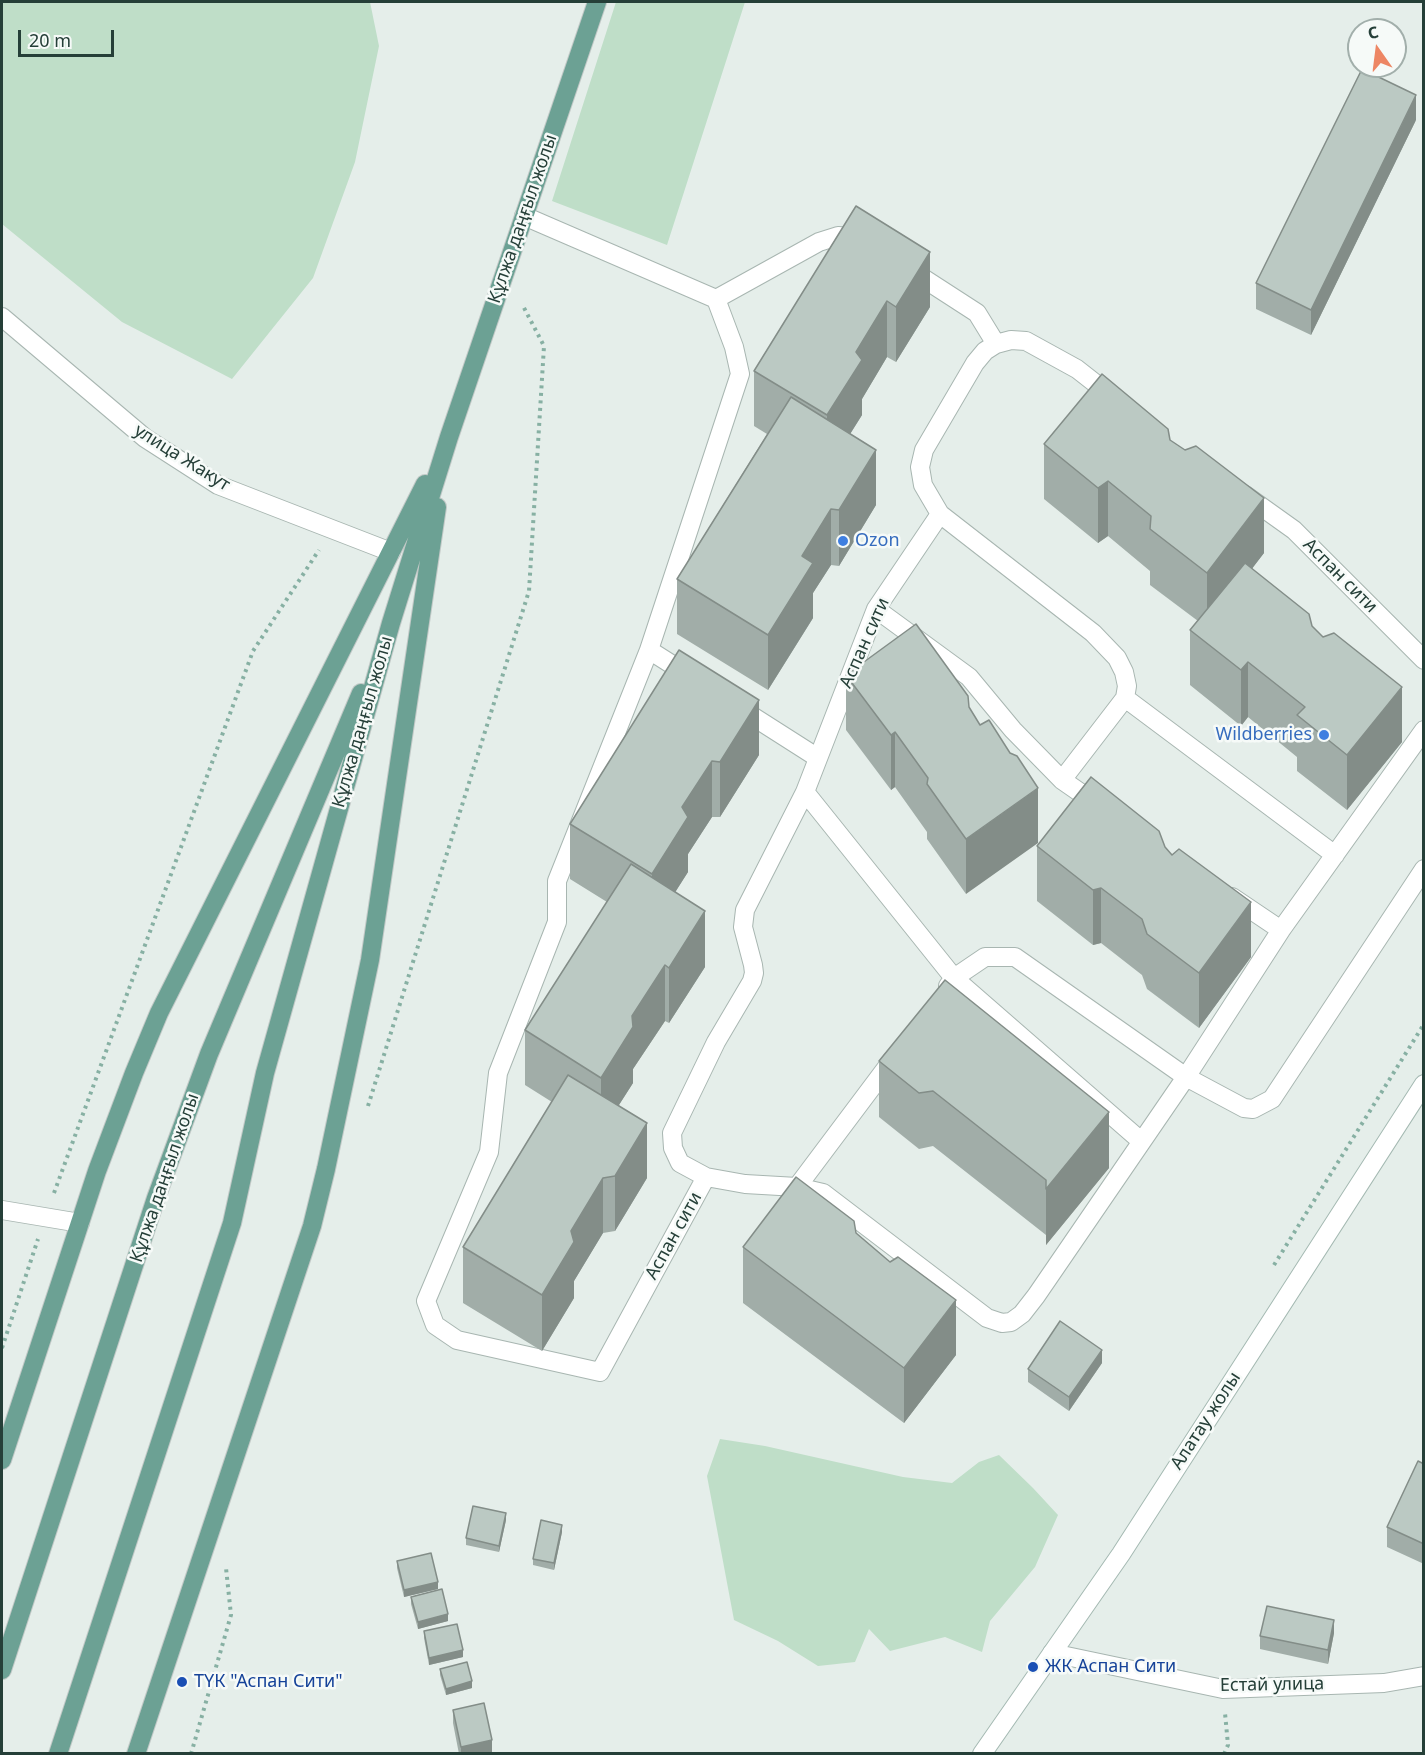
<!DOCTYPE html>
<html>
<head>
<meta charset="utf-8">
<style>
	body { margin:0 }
	#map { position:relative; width:1425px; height:1755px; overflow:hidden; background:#e5eeea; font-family:"Noto Sans",sans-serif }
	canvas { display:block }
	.frame { position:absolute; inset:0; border:3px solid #253f38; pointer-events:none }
	.north { position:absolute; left:1347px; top:18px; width:60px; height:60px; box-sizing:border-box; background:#f6faf8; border:2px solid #a2afab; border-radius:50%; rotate:346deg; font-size:16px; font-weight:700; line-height:24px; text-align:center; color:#253f38 }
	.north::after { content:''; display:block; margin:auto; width:21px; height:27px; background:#ed8664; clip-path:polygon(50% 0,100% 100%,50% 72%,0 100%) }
	.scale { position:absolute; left:18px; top:30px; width:96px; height:27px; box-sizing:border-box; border:3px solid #253f38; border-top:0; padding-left:8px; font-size:18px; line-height:21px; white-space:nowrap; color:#253f38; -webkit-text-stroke:4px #f6faf8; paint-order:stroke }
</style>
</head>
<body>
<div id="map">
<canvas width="1425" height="1755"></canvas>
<div class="frame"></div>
<div class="north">С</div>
<div class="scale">20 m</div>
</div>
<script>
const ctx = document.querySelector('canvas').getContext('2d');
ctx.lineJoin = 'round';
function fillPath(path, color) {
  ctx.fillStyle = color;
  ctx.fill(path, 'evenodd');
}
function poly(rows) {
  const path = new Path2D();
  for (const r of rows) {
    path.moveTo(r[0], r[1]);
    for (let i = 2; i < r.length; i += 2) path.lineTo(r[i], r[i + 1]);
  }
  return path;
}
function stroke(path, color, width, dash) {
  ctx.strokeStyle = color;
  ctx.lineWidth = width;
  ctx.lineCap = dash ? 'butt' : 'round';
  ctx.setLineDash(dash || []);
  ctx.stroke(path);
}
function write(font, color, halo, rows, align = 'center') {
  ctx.font = font + ' "Noto Sans",sans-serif';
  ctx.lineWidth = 5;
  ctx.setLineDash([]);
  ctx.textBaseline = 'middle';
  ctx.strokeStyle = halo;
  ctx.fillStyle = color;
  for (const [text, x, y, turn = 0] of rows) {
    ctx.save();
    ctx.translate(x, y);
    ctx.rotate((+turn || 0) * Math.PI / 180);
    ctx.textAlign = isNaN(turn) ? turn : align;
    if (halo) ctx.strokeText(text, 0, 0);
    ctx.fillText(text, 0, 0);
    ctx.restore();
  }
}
fillPath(poly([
	[2,2,370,2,379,46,355,162,313,278,232,379,122,322,2,224],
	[616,2,745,2,667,245,552,201],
	[720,1439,765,1446,903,1477,952,1483,979,1462,999,1455,1033,1488,1058,1515,1035,1567,990,1621,982,1652,945,1637,890,1651,869,1629,855,1662,818,1666,778,1641,734,1620,707,1476]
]), '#bfdec8');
const service = poly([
	[524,216,716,299,819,242,838,236,861,238],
	[909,269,977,313,996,344],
	[1245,495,1294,530,1424,660],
	[940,514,1093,633,1117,658,1124,672,1127,686,1125,698,1062,780,1098,805],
	[876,609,969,677,1013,730,1062,780],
	[649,650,557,881,557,922,498,1073,489,1152,426,1301,435,1325,457,1340,600,1372,706,1177,680,1163,673,1148,672,1133,716,1042,752,981,754,973,753,965,743,927,745,910,805,792,876,609,940,514,923,485,920,467,924,450,975,363,985,351,996,344,1011,340,1026,341,1077,369,1114,398],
	[690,676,649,650,740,374,734,347,716,299],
	[1125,698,1335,855],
	[738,707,818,758],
	[805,792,954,978,985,957,1015,957,1186,1077,1244,1108,1253,1109,1272,1099,1424,869],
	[1232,897,1281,930],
	[948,986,954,978,1141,1141],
	[706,1177,745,1184,797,1187,823,1193,987,1318,1002,1323,1011,1322,1022,1314,1036,1296,1186,1077,1281,930,1424,730],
	[797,1187,893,1059]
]);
const minor = poly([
	[2,1210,80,1223],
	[1052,1653,1223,1689,1384,1683,1424,1676]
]);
const tertiary = poly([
	[2,317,145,438,218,485,391,552]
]);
const secondary = poly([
	[982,1754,1121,1554,1424,1084]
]);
const primary = poly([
	[2,1460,97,1171,134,1073,159,1013,425,484],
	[2,1670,156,1198,209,1054,361,693],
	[58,1754,232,1223,265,1073,391,623,449,437,597,2],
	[136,1754,312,1226,326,1169,370,960,437,507]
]);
stroke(service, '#a8b6b1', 20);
stroke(minor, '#a8b6b1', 20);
stroke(tertiary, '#a8b6b1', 20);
stroke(secondary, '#a4b9b2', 20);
stroke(primary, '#c2c9c7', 20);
stroke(poly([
	[368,1106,529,591,544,346,522,304],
	[54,1193,253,651,319,550],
	[1274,1265,1424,1024],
	[2,1348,38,1239],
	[191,1754,231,1615,226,1568],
	[1224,1754,1228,1745,1225,1713]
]), '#87b0a3', 4, [3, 4.5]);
stroke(service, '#fff', 18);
stroke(minor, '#fff', 18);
stroke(tertiary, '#fff', 18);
stroke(secondary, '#fff', 18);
stroke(primary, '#6ca194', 18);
fillPath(poly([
	[1416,120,1311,335,1256,309,1256,283],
	[856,206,930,307,896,362,887,357,862,399,862,415,850,434,876,505,839,566,831,565,813,593,813,618,768,690,677,634,677,579,767,434,754,426,754,371],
	[1044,444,1264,553,1252,568,1312,626,1402,742,1347,810,1297,771,1297,757,1248,717,1241,726,1190,685,1190,630,1198,621,1150,585,1150,571,1108,536,1098,543,1044,499],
	[679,650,759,755,720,817,712,817,688,854,688,872,675,892,705,967,669,1023,665,1021,633,1069,633,1083,619,1105,647,1178,615,1231,603,1233,574,1281,574,1298,542,1351,463,1303,463,1247,552,1102,525,1085,525,1030,607,902,570,879,570,824],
	[846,675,968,696,966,894,927,839,927,832,895,787,891,790,846,730],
	[1037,846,1165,847,1251,957,1199,1028,1147,989,1142,975,1101,943,1093,945,1037,901],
	[879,1061,1109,1168,1046,1245,1046,1235,933,1146,919,1149,879,1117],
	[856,1233,956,1355,904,1423,743,1303,743,1247],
	[1102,1363,1069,1411,1028,1382,1028,1369],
	[1424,1464,1424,1564,1387,1547,1387,1527],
	[506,1520,499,1552,466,1545,466,1538],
	[562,1532,554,1570,533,1565,533,1559],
	[397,1561,438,1589,404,1597,397,1568],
	[411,1597,448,1621,418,1629,411,1604],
	[424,1631,463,1657,429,1665,424,1638],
	[1334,1633,1328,1664,1260,1649,1260,1636],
	[440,1669,472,1688,446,1695,440,1675],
	[453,1710,492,1754,459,1754,453,1723]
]), '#a1ada8');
fillPath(poly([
	[1416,95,1416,120,1311,335,1311,310],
	[930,252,930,307,896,362,896,307],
	[887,301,887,357,862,399,862,415,827,471,827,415,856,352],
	[876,450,876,505,839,566,839,510],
	[1108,481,1108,536,1098,543,1098,488],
	[1264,498,1264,553,1207,628,1207,573],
	[831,509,831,565,813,593,813,618,768,690,768,635,802,556],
	[1248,662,1248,717,1241,726,1241,670],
	[1402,687,1402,742,1347,810,1347,755],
	[759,700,759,755,720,817,720,762],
	[895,732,895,787,891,790,891,735],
	[712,761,712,817,688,854,688,872,652,929,652,874,682,807],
	[1038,788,1038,843,966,894,966,839],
	[1101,888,1101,943,1093,945,1093,890],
	[1251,902,1251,957,1199,1028,1199,973],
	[705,911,705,967,669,1023,669,968],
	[665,965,665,1021,633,1069,633,1083,601,1133,601,1078,632,1016],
	[1109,1112,1109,1168,1046,1245,1046,1189],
	[647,1123,647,1178,615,1231,615,1176],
	[603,1178,603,1233,574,1281,574,1298,542,1351,542,1295,571,1231],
	[956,1300,956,1355,904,1423,904,1368],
	[1102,1350,1102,1363,1069,1411,1069,1397],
	[506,1513,506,1520,499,1552,499,1546],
	[562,1525,562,1532,554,1570,554,1563],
	[438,1582,438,1589,404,1597,404,1590],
	[448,1614,448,1621,418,1629,418,1622],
	[1334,1620,1334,1633,1328,1664,1328,1650],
	[463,1650,463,1657,429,1665,429,1658],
	[472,1681,472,1688,446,1695,446,1689],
	[492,1740,492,1754,461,1754,461,1747]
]), '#838d88');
const building = poly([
	[1362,69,1416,95,1311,310,1256,283,1362,69],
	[856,206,930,252,896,307,887,301,856,352,862,360,827,415,754,371,856,206],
	[1102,374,1168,429,1170,440,1185,450,1196,446,1264,498,1207,573,1150,529,1151,516,1108,481,1098,488,1044,444,1102,374],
	[791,397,876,450,839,510,831,509,802,556,813,563,768,635,677,579,791,397],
	[1245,563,1309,614,1312,626,1323,637,1334,633,1402,687,1347,755,1297,715,1305,707,1248,662,1241,670,1190,630,1245,563],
	[916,624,968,696,969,707,980,725,989,720,1010,753,1017,756,1038,788,966,839,927,784,928,778,895,732,891,735,846,675,916,624],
	[679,650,759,700,720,762,712,761,682,807,688,817,652,874,570,824,679,650],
	[1091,777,1159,831,1165,847,1172,855,1179,849,1251,902,1199,973,1147,934,1142,919,1101,888,1093,890,1037,846,1091,777],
	[631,864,705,911,669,968,665,965,632,1016,633,1027,601,1078,525,1030,631,864],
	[945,980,1109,1112,1046,1189,1046,1180,933,1091,919,1093,879,1061,945,980],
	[568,1075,647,1123,615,1176,603,1178,571,1231,574,1242,542,1295,463,1247,568,1075],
	[796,1177,854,1221,856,1233,890,1262,898,1257,956,1300,904,1368,743,1247,796,1177],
	[1060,1321,1102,1350,1069,1397,1028,1369,1060,1321],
	[1418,1461,1424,1464,1424,1544,1387,1527,1418,1461],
	[473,1506,506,1513,499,1546,466,1538,473,1506],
	[541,1520,562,1525,554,1563,533,1559,541,1520],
	[431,1553,438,1582,404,1590,397,1561,431,1553],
	[442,1589,448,1614,418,1622,411,1597,442,1589],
	[1267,1606,1334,1620,1328,1650,1260,1636,1267,1606],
	[457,1624,463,1650,429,1658,424,1631,457,1624],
	[467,1662,472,1681,446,1689,440,1669,467,1662],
	[484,1703,492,1740,461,1747,453,1710,484,1703]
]);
fillPath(building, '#bbc9c3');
stroke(building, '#838d88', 1.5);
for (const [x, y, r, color] of [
	[843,541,6,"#3f7fe0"],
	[1324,735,6,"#3f7fe0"],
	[1033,1667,6,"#1a4fb4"],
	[182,1682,6,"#1a4fb4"]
]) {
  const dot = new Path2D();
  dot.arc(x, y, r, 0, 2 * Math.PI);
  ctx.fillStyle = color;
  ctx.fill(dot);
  stroke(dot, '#f6faf8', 2);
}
write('18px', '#253f38', '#f6faf8', [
	["Құлжа даңғыл жолы",523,219,-71],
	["улица Жакут",182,458,32],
	["Аспан сити",1340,576,45],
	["Аспан сити",865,643,-66],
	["Құлжа даңғыл жолы",363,722,-74],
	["Құлжа даңғыл жолы",165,1178,-71],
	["Аспан сити",674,1236,-61],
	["Алатау жолы",1206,1421,-57],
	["Естай улица",1272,1685,-1]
]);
write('18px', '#366cbe', '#f6faf8', [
	["Ozon",855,541],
	["Wildberries",1312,735,"right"]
], 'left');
write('18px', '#164399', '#f6faf8', [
	["ЖК Аспан Сити",1045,1667],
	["ТҮК \"Аспан Сити\"",194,1682]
], 'left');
</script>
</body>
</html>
